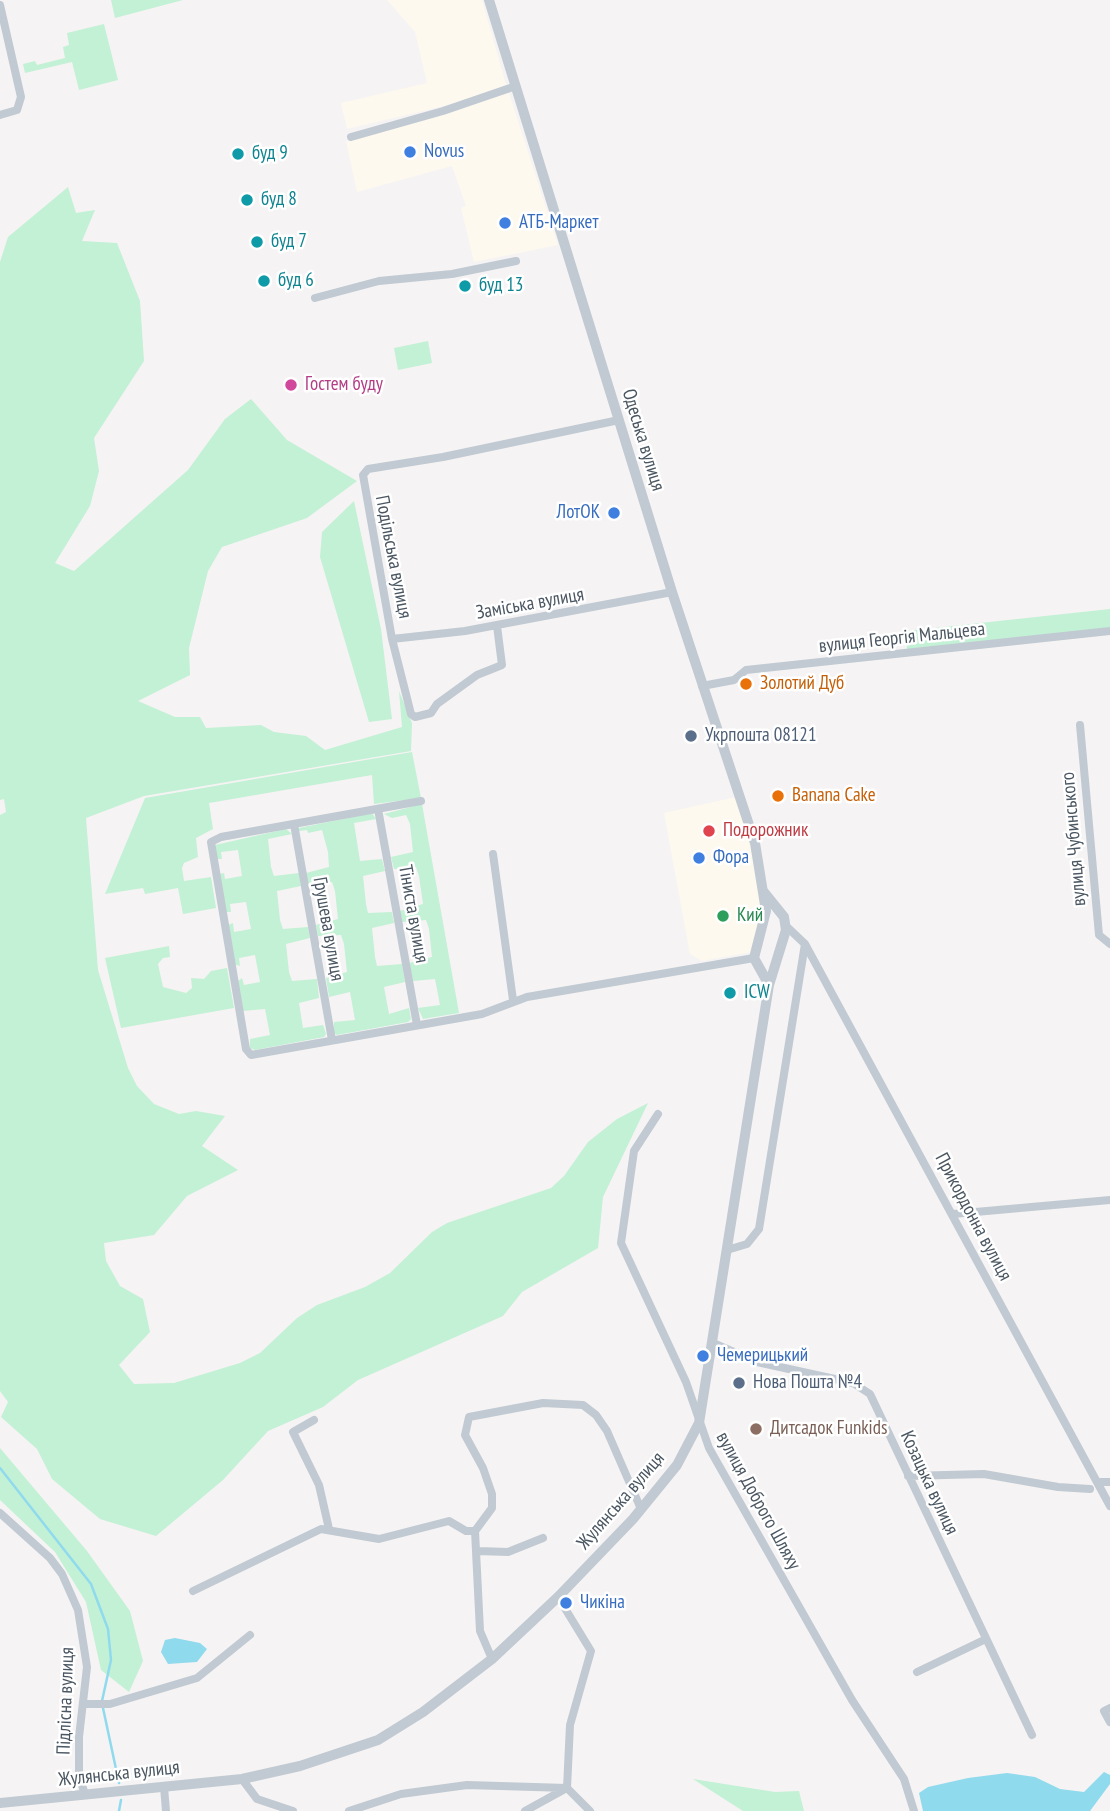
<!DOCTYPE html>
<html>
<head>
<meta charset="utf-8">
<style>
	body { margin:0 }
	canvas { display:block; background:#f5f3f3 }
</style>
</head>
<body>
<canvas width="1110" height="1811"></canvas>
<script>
const ctx = document.querySelector('canvas').getContext('2d');
ctx.lineJoin = 'round';
function fillPath(path, color) {
  ctx.fillStyle = color;
  ctx.fill(path, 'evenodd');
}
function poly(rows) {
  const path = new Path2D();
  for (const r of rows) {
    path.moveTo(r[0], r[1]);
    for (let i = 2; i < r.length; i += 2) path.lineTo(r[i], r[i + 1]);
  }
  return path;
}
function stroke(path, color, width, dash) {
  ctx.strokeStyle = color;
  ctx.lineWidth = width;
  ctx.lineCap = dash ? 'butt' : 'round';
  ctx.setLineDash(dash || []);
  ctx.stroke(path);
}
function write(font, color, halo, rows, align = 'center') {
  ctx.font = font + ' "PT Sans Narrow",sans-serif';
  ctx.lineWidth = 5;
  ctx.setLineDash([]);
  ctx.textBaseline = 'middle';
  ctx.strokeStyle = halo;
  ctx.fillStyle = color;
  for (const [text, x, y, turn = 0] of rows) {
    ctx.save();
    ctx.translate(x, y);
    ctx.rotate((+turn || 0) * Math.PI / 180);
    ctx.textAlign = isNaN(turn) ? turn : align;
    if (halo) ctx.strokeText(text, 0, 0);
    ctx.fillText(text, 0, 0);
    ctx.restore();
  }
}
fillPath(poly([
	[387,0,482,0,506,85,453,104,347,129,341,103,427,83,415,32],
	[509,93,558,245,474,262,461,208,466,206,452,166,357,192,346,141],
	[736,797,750,841,762,917,752,952,702,961,690,954,664,813]
]), '#fdf9ef');
fillPath(poly([
	[111,0,183,0,115,18],
	[104,24,118,80,79,90,72,62,25,73,23,64,35,61,37,65,65,58,63,47,69,45,67,33],
	[68,187,76,213,95,210,82,241,117,243,140,301,144,361,94,438,99,471,90,506,55,563,74,571,188,470,225,419,251,399,287,440,357,481,307,518,222,547,208,571,189,648,190,675,138,701,175,717,200,717,206,728,261,725,274,732,306,736,325,750,402,727,399,691,412,723,411,751,144,796,86,818,98,970,128,1068,137,1086,154,1104,179,1114,196,1111,225,1116,202,1146,238,1170,187,1196,154,1235,104,1243,106,1261,120,1286,143,1299,150,1332,119,1365,134,1384,174,1383,240,1363,260,1353,297,1318,317,1305,365,1287,390,1273,432,1232,447,1223,551,1188,564,1176,588,1142,617,1119,648,1103,603,1197,598,1248,522,1292,503,1316,358,1380,323,1407,268,1431,223,1480,156,1536,100,1519,52,1479,37,1449,1,1417,8,1402,0,1391,0,815,6,812,4,799,0,800,0,262,8,237],
	[428,341,432,363,398,370,394,348],
	[354,501,381,629,392,719,369,722,320,557,322,532],
	[1110,609,1110,628,907,650,906,631],
	[412,752,421,798,374,804,372,775,209,803,213,829,196,838,198,857,184,863,182,868,184,881,211,877,216,908,183,914,178,888,145,894,143,888,105,894,145,798],
	[422,804,459,1013,423,1019,418,1008,440,1005,435,979,413,981,409,963,432,957,429,929,426,920,402,922,400,911,423,904,419,876,416,867,394,869,391,857,413,852,410,824,406,815,392,818,384,814],
	[372,813,376,819,354,823,360,861,382,859,385,871,363,876,366,904,368,913,392,912,394,923,372,928,375,957,377,966,402,964,405,982,384,987,389,1014,409,1008,411,1019,408,1022,337,1035,334,1033,334,1022,355,1020,350,992,329,997,326,978,347,972,344,944,341,935,318,936,316,925,338,919,335,891,332,882,308,884,306,873,329,867,328,852,322,830,308,833,307,830,299,831,299,828],
	[286,829,292,834,268,839,271,867,274,876,299,873,301,886,277,891,280,920,283,929,308,927,310,938,286,944,289,972,292,981,317,979,319,998,299,1003,303,1028,323,1025,326,1034,324,1037,255,1050,250,1048,250,1039,270,1035,265,1009,243,1011,238,981,242,978,244,985,260,982,255,955,239,958,240,966,234,964,228,925,233,923,234,932,251,929,246,902,230,904,231,912,225,912,219,874,224,873,225,879,242,876,238,850,221,852,222,859,217,859,215,845],
	[169,946,170,957,163,958,158,964,163,987,186,993,192,988,191,978,204,979,211,971,227,968,234,1008,121,1028,105,958],
	[0,1448,87,1551,130,1611,143,1661,129,1692,101,1670,86,1602,55,1552,0,1500],
	[693,1779,775,1792,799,1791,804,1811,743,1811]
]), '#c3f1d5');
fillPath(poly([
	[175,1638,200,1643,207,1649,197,1662,168,1664,161,1652,165,1640],
	[1104,1772,1110,1775,1110,1784,1090,1811,923,1811,919,1793,928,1787,968,1778,1007,1773,1035,1777,1060,1789,1084,1792]
]), '#90daee');
stroke(poly([
	[0,1468,91,1584,108,1629,111,1660,102,1701],
	[103,1708,119,1783],
	[119,1811,121,1800]
]), '#90daee', 2.5);
stroke(poly([
	[0,5,21,97,17,110,0,115],
	[351,137,443,111,516,86],
	[315,298,379,281,452,274,516,261],
	[497,626,502,665,477,675,437,704,431,713,415,717,411,714,392,639,363,475,368,469,443,457,619,420],
	[392,639,465,631,672,592],
	[702,686,734,680,746,670,1110,631],
	[1080,725,1099,935,1110,944],
	[421,801,221,837,211,842,246,1049,251,1055,482,1014,527,997,754,958],
	[378,809,417,1025],
	[294,824,332,1040],
	[493,854,513,1000],
	[786,926,805,944],
	[658,1114,634,1151,621,1243,686,1382,709,1448,852,1700,904,1779,914,1811],
	[953,1214,1110,1200],
	[727,1250,747,1244,759,1229,805,944,1110,1506],
	[713,1343,757,1362,853,1383,870,1394,1032,1735],
	[314,1420,293,1432,319,1485,329,1529],
	[908,1476,984,1474,1058,1487,1090,1489],
	[1101,1482,1110,1482],
	[0,1513,50,1558,62,1574,78,1610,87,1667,79,1737,79,1775,85,1795],
	[478,1551,508,1552,543,1538],
	[193,1591,321,1529,379,1539,449,1521,466,1531,475,1531],
	[558,1597,591,1651,570,1725,567,1788,590,1811],
	[492,1659,480,1631,475,1531,492,1508,492,1494,483,1468,465,1435,469,1417,543,1403,583,1405,596,1415,607,1431,641,1509],
	[917,1672,986,1639],
	[84,1704,110,1704,197,1678,250,1635],
	[1110,1708,1104,1711,1110,1722],
	[242,1779,257,1799,293,1811],
	[164,1787,166,1811],
	[349,1811,401,1794,467,1785,567,1788],
	[525,1811,565,1789]
]), '#c1cad2', 8);
stroke(poly([
	[489,0,672,592,755,843,766,911,754,958,769,985],
	[0,1803,242,1779,300,1766,378,1740,423,1712,492,1659,558,1597,633,1519,677,1465,699,1423,769,985,786,930,784,917,763,891]
]), '#c1cad2', 10);
for (const [x, y, r, color] of [
	[410,152,7,"#3f7fe0"],
	[238,154,7,"#0f9aa8"],
	[247,200,7,"#0f9aa8"],
	[505,223,7,"#3f7fe0"],
	[257,242,7,"#0f9aa8"],
	[264,281,7,"#0f9aa8"],
	[465,286,7,"#0f9aa8"],
	[291,385,7,"#d1479c"],
	[614,513,7,"#3f7fe0"],
	[746,684,7,"#e8710a"],
	[691,736,7,"#5c6f8a"],
	[778,796,7,"#e8710a"],
	[709,831,7,"#e0444e"],
	[699,858,7,"#3f7fe0"],
	[723,916,7,"#2e9e5b"],
	[730,993,7,"#0f9aa8"],
	[703,1356,7,"#3f7fe0"],
	[739,1383,7,"#5c6f8a"],
	[756,1429,7,"#8d6e63"],
	[566,1603,7,"#3f7fe0"]
]) {
  const dot = new Path2D();
  dot.arc(x, y, r, 0, 2 * Math.PI);
  ctx.fillStyle = color;
  ctx.fill(dot);
  stroke(dot, '#fff', 2.5);
}
write('19px', '#366cbe', '#fff', [
	["Novus",424,152],
	["АТБ-Маркет",519,223],
	["ЛотОК",600,513,"right"],
	["Фора",713,858],
	["Чемерицький",717,1356],
	["Чикіна",580,1603]
], 'left');
write('19px', '#0d838f', '#fff', [
	["буд 9",252,154],
	["буд 8",261,200],
	["буд 7",271,242],
	["буд 6",278,281],
	["буд 13",479,286],
	["ICW",744,993]
], 'left');
write('19px', '#b23c85', '#fff', [
	["Гостем буду",305,385]
], 'left');
write('19px', '#4a5661', '#fff', [
	["Одеська вулиця",643,440,73],
	["Подільська вулиця",393,557,79],
	["Заміська вулиця",530,604,-10],
	["вулиця Георгія Мальцева",902,638,-6],
	["вулиця Чубинського",1074,839,-95],
	["Тіниста вулиця",413,914,80],
	["Грушева вулиця",328,929,80],
	["Прикордонна вулиця",973,1217,62],
	["Козацька вулиця",929,1483,65],
	["Жулянська вулиця",621,1501,-49],
	["вулиця Доброго Шляху",758,1501,61],
	["Підлісна вулиця",66,1701,-88],
	["Жулянська вулиця",119,1774,-6]
]);
write('19px', '#c56008', '#fff', [
	["Золотий Дуб",760,684],
	["Banana Cake",792,796]
], 'left');
write('19px', '#4e5e75', '#fff', [
	["Укрпошта 08121",705,736],
	["Нова Пошта №4",753,1383]
], 'left');
write('19px', '#be3a42', '#fff', [
	["Подорожник",723,831]
], 'left');
write('19px', '#27864d', '#fff', [
	["Кий",737,916]
], 'left');
write('19px', '#785e54', '#fff', [
	["Дитсадок Funkids",770,1429]
], 'left');
</script>
</body>
</html>
